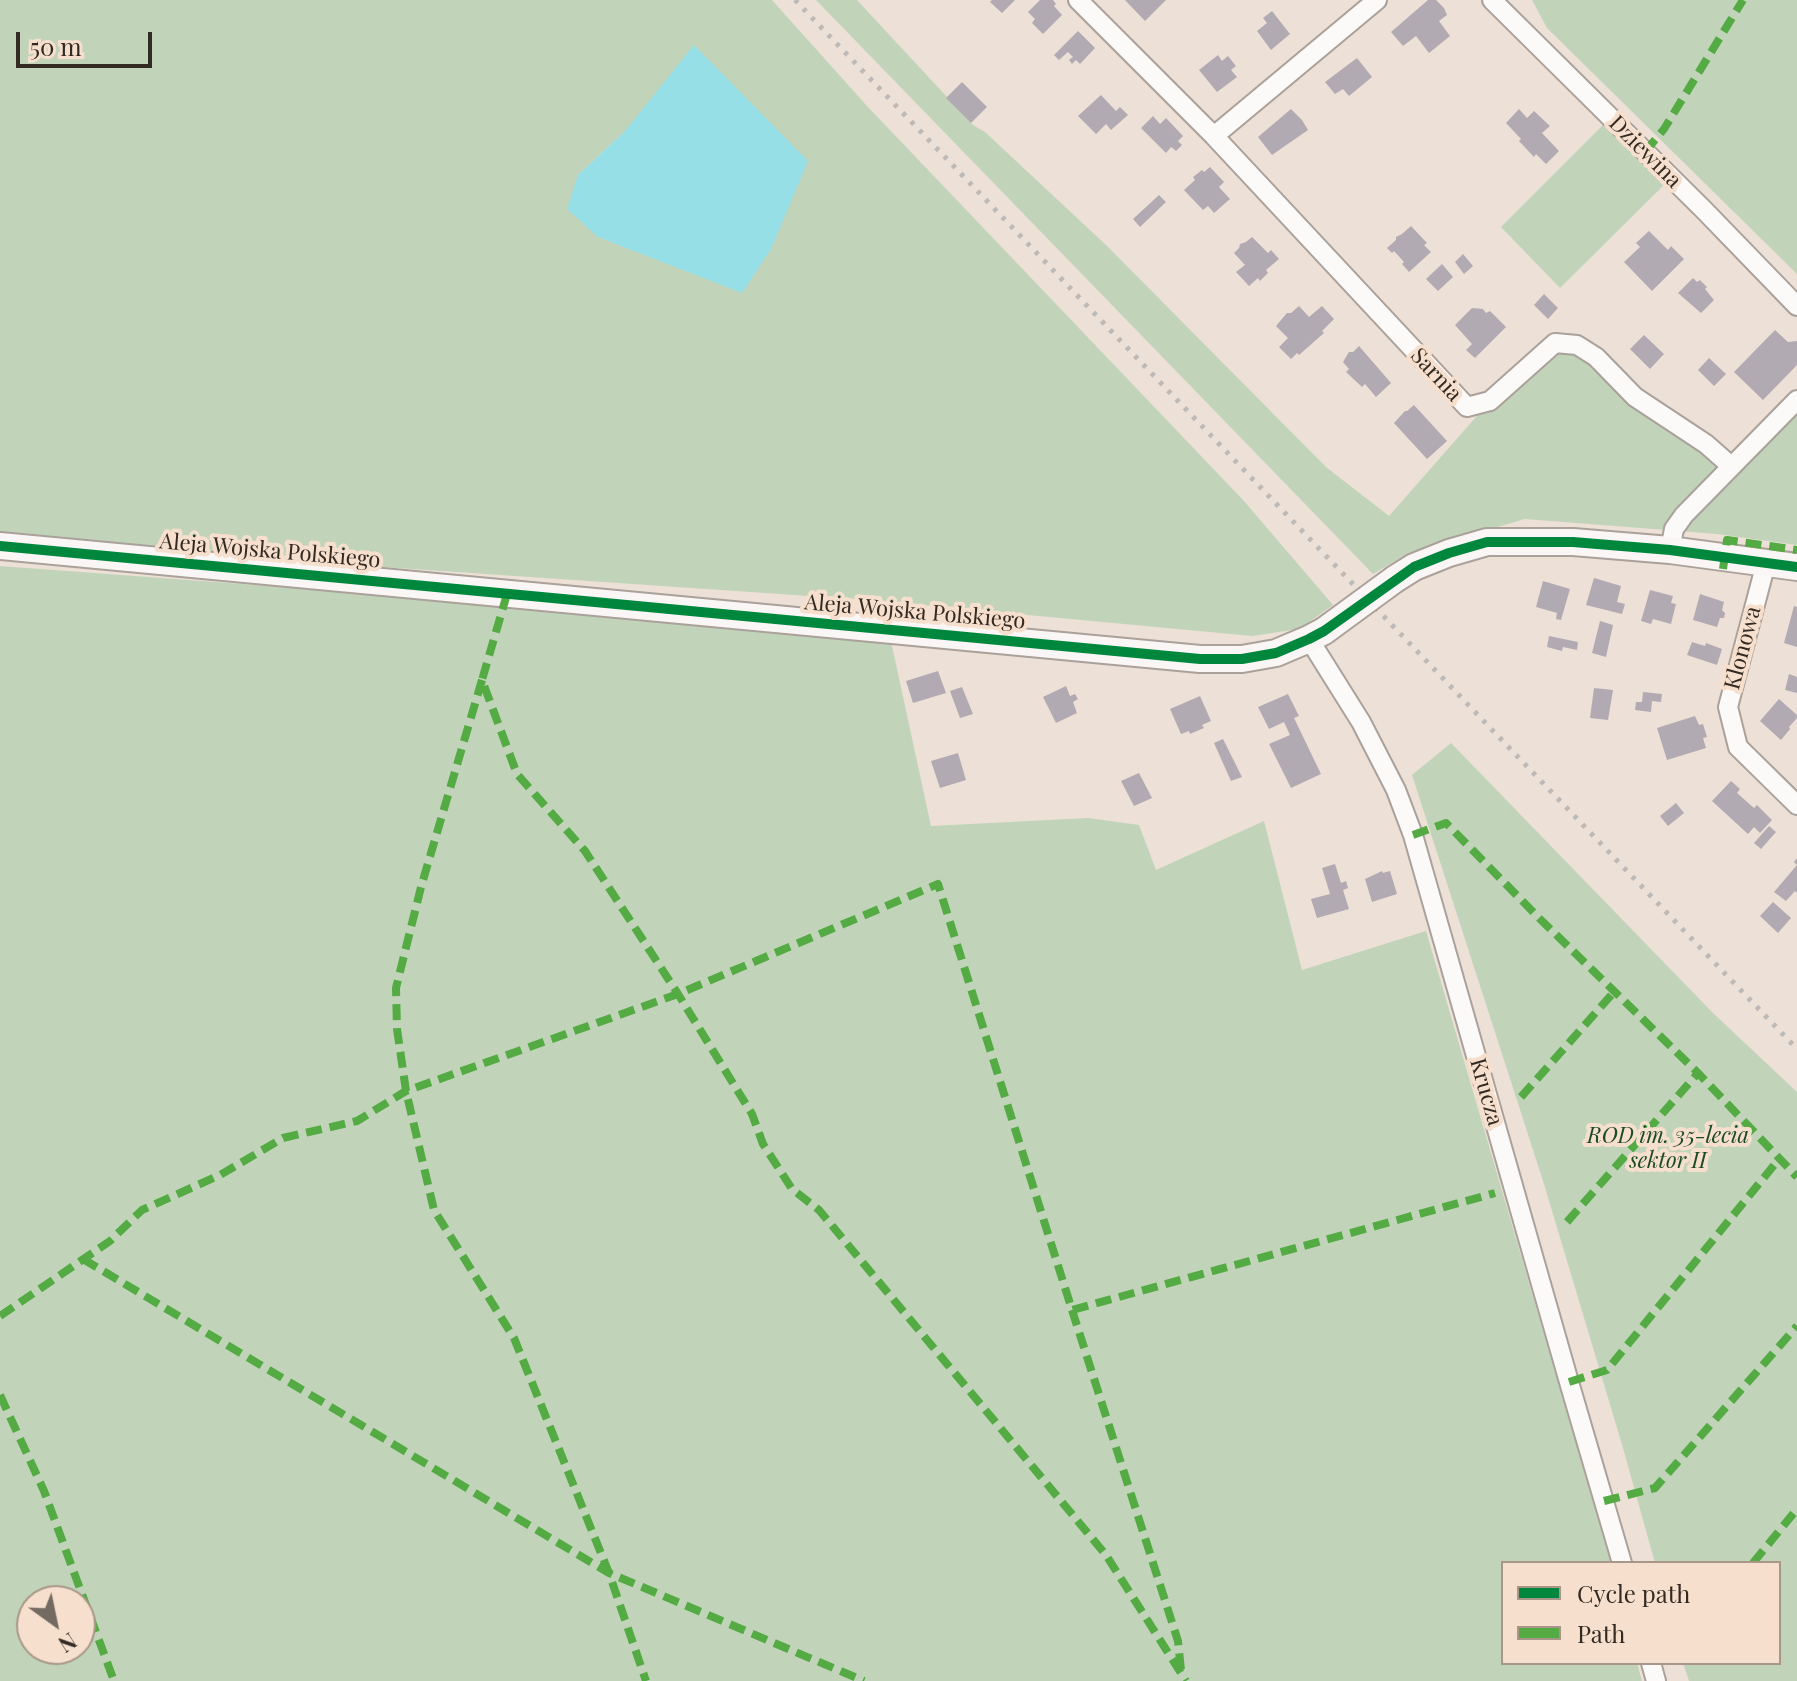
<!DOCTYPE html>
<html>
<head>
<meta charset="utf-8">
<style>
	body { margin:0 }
	#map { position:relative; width:1797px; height:1681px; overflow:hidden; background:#ede0d6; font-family:"Playfair Display",serif }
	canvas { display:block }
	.legend { position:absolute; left:1501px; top:1561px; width:280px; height:104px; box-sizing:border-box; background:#f6dfcd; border:2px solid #a89789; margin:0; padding:10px 14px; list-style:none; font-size:24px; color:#322a23 }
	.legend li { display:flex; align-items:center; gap:16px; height:40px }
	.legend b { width:40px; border:2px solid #a89789 }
	.north { position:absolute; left:16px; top:1585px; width:80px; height:80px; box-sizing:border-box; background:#f6dfcd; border:2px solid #a89789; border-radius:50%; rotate:147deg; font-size:22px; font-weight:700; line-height:32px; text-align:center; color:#322a23 }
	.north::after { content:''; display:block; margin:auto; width:28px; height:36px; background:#736a62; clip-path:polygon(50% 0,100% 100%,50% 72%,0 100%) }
	.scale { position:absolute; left:16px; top:32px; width:136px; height:36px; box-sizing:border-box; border:4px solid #322a23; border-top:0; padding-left:10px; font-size:24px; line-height:28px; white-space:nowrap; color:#322a23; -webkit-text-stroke:6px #f6dfcd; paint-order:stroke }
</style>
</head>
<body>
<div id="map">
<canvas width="1797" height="1681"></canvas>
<ul class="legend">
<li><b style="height:10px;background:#00873e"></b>Cycle path</li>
<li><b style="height:10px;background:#54ab43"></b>Path</li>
</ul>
<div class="north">N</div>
<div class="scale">50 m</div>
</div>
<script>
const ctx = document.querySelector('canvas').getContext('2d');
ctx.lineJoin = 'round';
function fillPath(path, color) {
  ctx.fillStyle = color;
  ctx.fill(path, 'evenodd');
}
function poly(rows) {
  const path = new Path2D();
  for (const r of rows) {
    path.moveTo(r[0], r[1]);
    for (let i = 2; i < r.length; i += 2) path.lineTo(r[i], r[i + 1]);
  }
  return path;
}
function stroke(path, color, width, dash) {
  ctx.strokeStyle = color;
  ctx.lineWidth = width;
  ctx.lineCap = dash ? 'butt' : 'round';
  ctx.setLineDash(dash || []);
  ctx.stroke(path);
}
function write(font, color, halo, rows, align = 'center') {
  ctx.font = font + ' "Playfair Display",serif';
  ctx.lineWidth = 8;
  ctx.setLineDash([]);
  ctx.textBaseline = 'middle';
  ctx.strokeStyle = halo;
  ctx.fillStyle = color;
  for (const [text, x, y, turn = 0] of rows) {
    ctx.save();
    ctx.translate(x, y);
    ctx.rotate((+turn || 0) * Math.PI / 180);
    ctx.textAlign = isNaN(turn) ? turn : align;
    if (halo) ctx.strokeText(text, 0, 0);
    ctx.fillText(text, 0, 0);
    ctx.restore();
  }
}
fillPath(poly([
	[0,0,772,0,867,106,1244,501,1333,605,1299,629,1252,636,868,600,0,541],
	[625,131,742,292,598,237,578,175],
	[816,0,857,0,973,125,985,132,1106,245,1326,467,1389,516,1490,401,1555,343,1577,345,1731,466,1797,401,1797,545,1717,534,1525,519,1408,553,1373,574],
	[1532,0,1797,0,1797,274,1547,28],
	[1610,118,1671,178,1560,288,1501,227],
	[0,566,889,632,931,826,1088,818,1139,825,1156,870,1264,821,1302,970,1426,931,1611,1563,1503,1563,1503,1663,1637,1663,1642,1681,0,1681],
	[32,1601,80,1601,80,1649,32,1649],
	[1451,743,1713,1013,1797,1092,1797,1681,1689,1681,1683,1663,1779,1663,1779,1563,1655,1563,1623,1448,1544,1184,1412,775]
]), '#c1d4ba');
fillPath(poly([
	[694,45,808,161,771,249,742,293,598,237,567,209,578,175,625,131]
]), '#96dfe7');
fillPath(poly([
	[992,0,1015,0,1002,13,990,2],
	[1040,0,1053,0,1056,4,1054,6,1062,15,1043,34,1032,23,1035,19,1028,12],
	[1125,0,1166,0,1145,21],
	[1428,0,1436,0,1444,8,1447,15,1439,21,1450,36,1429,53,1416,36,1403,46,1391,32],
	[1272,11,1290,34,1271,50,1257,31,1267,23,1263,18],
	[1078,31,1095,48,1080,64,1076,60,1072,64,1069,60,1073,57,1068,52,1059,60,1054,55],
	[1218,55,1222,61,1228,56,1236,66,1231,70,1237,77,1217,92,1199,70],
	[1357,58,1372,77,1349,96,1343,89,1335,94,1325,82],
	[962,82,987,107,971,123,946,98],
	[1101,95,1116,111,1120,107,1128,115,1111,130,1106,124,1096,134,1078,116],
	[1291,109,1302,120,1308,130,1272,155,1258,137],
	[1519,109,1527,118,1534,111,1550,126,1542,133,1559,151,1546,164,1536,154,1534,157,1519,141,1521,139,1506,123],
	[1153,116,1160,124,1166,118,1183,136,1178,141,1182,145,1176,151,1171,147,1166,153,1141,128],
	[1210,167,1224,182,1219,187,1230,199,1214,213,1208,206,1203,210,1184,190,1195,180,1193,177,1202,170,1204,172],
	[1159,195,1166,202,1140,227,1133,219],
	[1411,226,1427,243,1424,245,1431,252,1409,272,1402,264,1404,262,1394,251,1392,253,1387,248,1396,240,1396,237,1402,234],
	[1649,231,1668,250,1671,246,1684,259,1652,291,1624,262,1640,247,1636,243],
	[1252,237,1268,253,1271,250,1279,259,1266,270,1268,273,1260,281,1258,278,1249,286,1236,272,1245,265,1234,253,1239,248,1240,244,1246,242],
	[1463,254,1473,266,1464,274,1455,262],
	[1442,264,1453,277,1438,291,1426,279],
	[1693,278,1697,282,1700,280,1707,287,1705,289,1714,300,1701,313,1678,293],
	[1544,294,1558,308,1548,319,1534,305],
	[1299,306,1309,317,1322,306,1334,319,1322,331,1324,333,1299,355,1297,353,1291,359,1279,347,1288,338,1276,326,1287,313,1291,313],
	[1472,308,1483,309,1486,313,1490,311,1506,327,1475,358,1466,350,1472,344,1455,325],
	[1775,330,1788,342,1797,341,1797,365,1763,400,1734,372],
	[1644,335,1664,354,1650,369,1630,349],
	[1359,346,1391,383,1376,397,1365,384,1362,387,1346,372,1349,369,1343,362,1349,352,1353,352],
	[1709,358,1726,374,1714,386,1698,370],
	[1414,405,1447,441,1427,459,1394,423,1405,411,1407,411],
	[1594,578,1621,586,1617,602,1625,604,1622,614,1586,605],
	[1543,581,1570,589,1561,620,1556,619,1557,613,1536,607],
	[1650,590,1673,596,1671,603,1676,604,1671,624,1653,619,1651,624,1641,621],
	[1700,594,1724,602,1722,610,1725,613,1724,618,1720,618,1717,627,1693,620],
	[1794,606,1797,607,1797,647,1784,643],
	[1600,621,1613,625,1606,657,1592,653],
	[1549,636,1578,642,1577,650,1563,647,1562,651,1547,647],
	[1692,642,1705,646,1706,643,1722,649,1717,665,1687,655],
	[938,671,946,693,913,703,906,681],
	[1789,674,1797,677,1797,693,1785,690],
	[1066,686,1070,696,1075,694,1078,699,1073,702,1077,713,1056,723,1043,697],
	[962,687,973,714,960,718,950,691],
	[1594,688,1613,690,1608,720,1590,718],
	[1643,692,1662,694,1661,702,1652,701,1651,712,1635,710,1636,702,1642,702],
	[1288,694,1299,716,1294,718,1321,774,1291,788,1269,744,1290,735,1284,722,1269,729,1258,707],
	[1200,696,1211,721,1202,725,1204,728,1190,734,1189,731,1181,734,1170,709],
	[1779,699,1797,715,1797,718,1789,727,1790,729,1781,740,1760,721],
	[1695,716,1699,725,1703,724,1707,737,1703,738,1706,748,1667,760,1657,728],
	[1223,739,1242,777,1231,781,1214,743],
	[958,753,966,780,940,788,931,761],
	[1139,773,1152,798,1134,806,1121,781],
	[1731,781,1740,789,1737,793,1754,808,1757,805,1772,820,1760,833,1754,827,1748,834,1712,801],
	[1676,803,1684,813,1668,826,1660,816],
	[1769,826,1776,832,1761,849,1754,843],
	[1797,858,1797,893,1795,891,1786,901,1774,892,1797,865,1794,862],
	[1335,864,1341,883,1346,881,1348,888,1343,890,1349,909,1317,918,1311,899,1330,894,1322,868],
	[1382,871,1383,873,1390,871,1397,894,1372,902,1365,879],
	[1773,902,1791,918,1778,933,1760,916]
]), '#b2aab2');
const street = poly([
	[1078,0,1214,136,1467,407,1490,401,1555,343,1577,345,1596,357,1635,397,1706,444,1731,466],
	[1492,0,1704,210,1797,306],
	[1214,136,1377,0],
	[1670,550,1674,529,1684,515,1797,400],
	[1766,563,1728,707,1738,747,1797,805],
	[1309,639,1361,722,1396,790,1413,835,1569,1382,1622,1563],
	[1651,1663,1656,1681]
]);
const secondary = poly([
	[0,546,1200,659,1242,659,1276,653,1309,639,1324,631],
	[1395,579,1414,567,1449,553,1487,542,1573,542,1670,550,1797,567]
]);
stroke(street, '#aaa19a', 22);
stroke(secondary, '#aaa19a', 30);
stroke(street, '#fcfaf9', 18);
stroke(secondary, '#faf6f5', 26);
stroke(poly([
	[795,0,1797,1049]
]), '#bdb9b7', 5, [4, 8]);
const secondaryBridge = poly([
	[1324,631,1395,579]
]);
stroke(secondaryBridge, '#aaa19a', 30, []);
stroke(secondaryBridge, '#faf6f5', 26);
stroke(poly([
	[1645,152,1664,129,1743,0],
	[1723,569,1727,540,1797,550],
	[507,594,482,680,517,774,585,851,678,994,752,1114,763,1144,792,1189,819,1210,1106,1555,1186,1681],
	[482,680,421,887,396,988,397,1029,406,1091,434,1210,514,1338,609,1573,646,1681],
	[1413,835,1446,823,1541,920,1698,1073,1797,1177],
	[1521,1097,1614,992],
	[1567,1222,1698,1073],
	[83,1259,609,1573,864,1681],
	[1072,1310,1178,1641,1181,1670],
	[0,1316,110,1241,142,1210,220,1175,283,1138,357,1121,406,1091,678,994,938,884,1072,1310,1495,1193],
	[1569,1382,1607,1370,1779,1159],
	[0,1395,44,1491,114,1681],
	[1604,1501,1655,1488,1797,1326],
	[1753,1563,1797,1509]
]), '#54ab43', 8, [16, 8]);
stroke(poly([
	[0,546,1200,659,1242,659,1276,653,1309,639,1324,631,1414,567,1449,553,1487,542,1573,542,1670,550,1797,567]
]), '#00873e', 10);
write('22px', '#322a23', '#f6dfcd', [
	["Dziewina",1645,152,45],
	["Sarnia",1436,375,47],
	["Aleja Wojska Polskiego",270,551,5],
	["Aleja Wojska Polskiego",915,612,5],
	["Klonowa",1743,648,-75],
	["Krucza",1486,1092,74]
]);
write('italic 22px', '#1a4b27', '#f6dfcd', [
	["ROD im. 35-lecia",1668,1136],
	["sektor II",1668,1161]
]);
</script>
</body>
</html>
